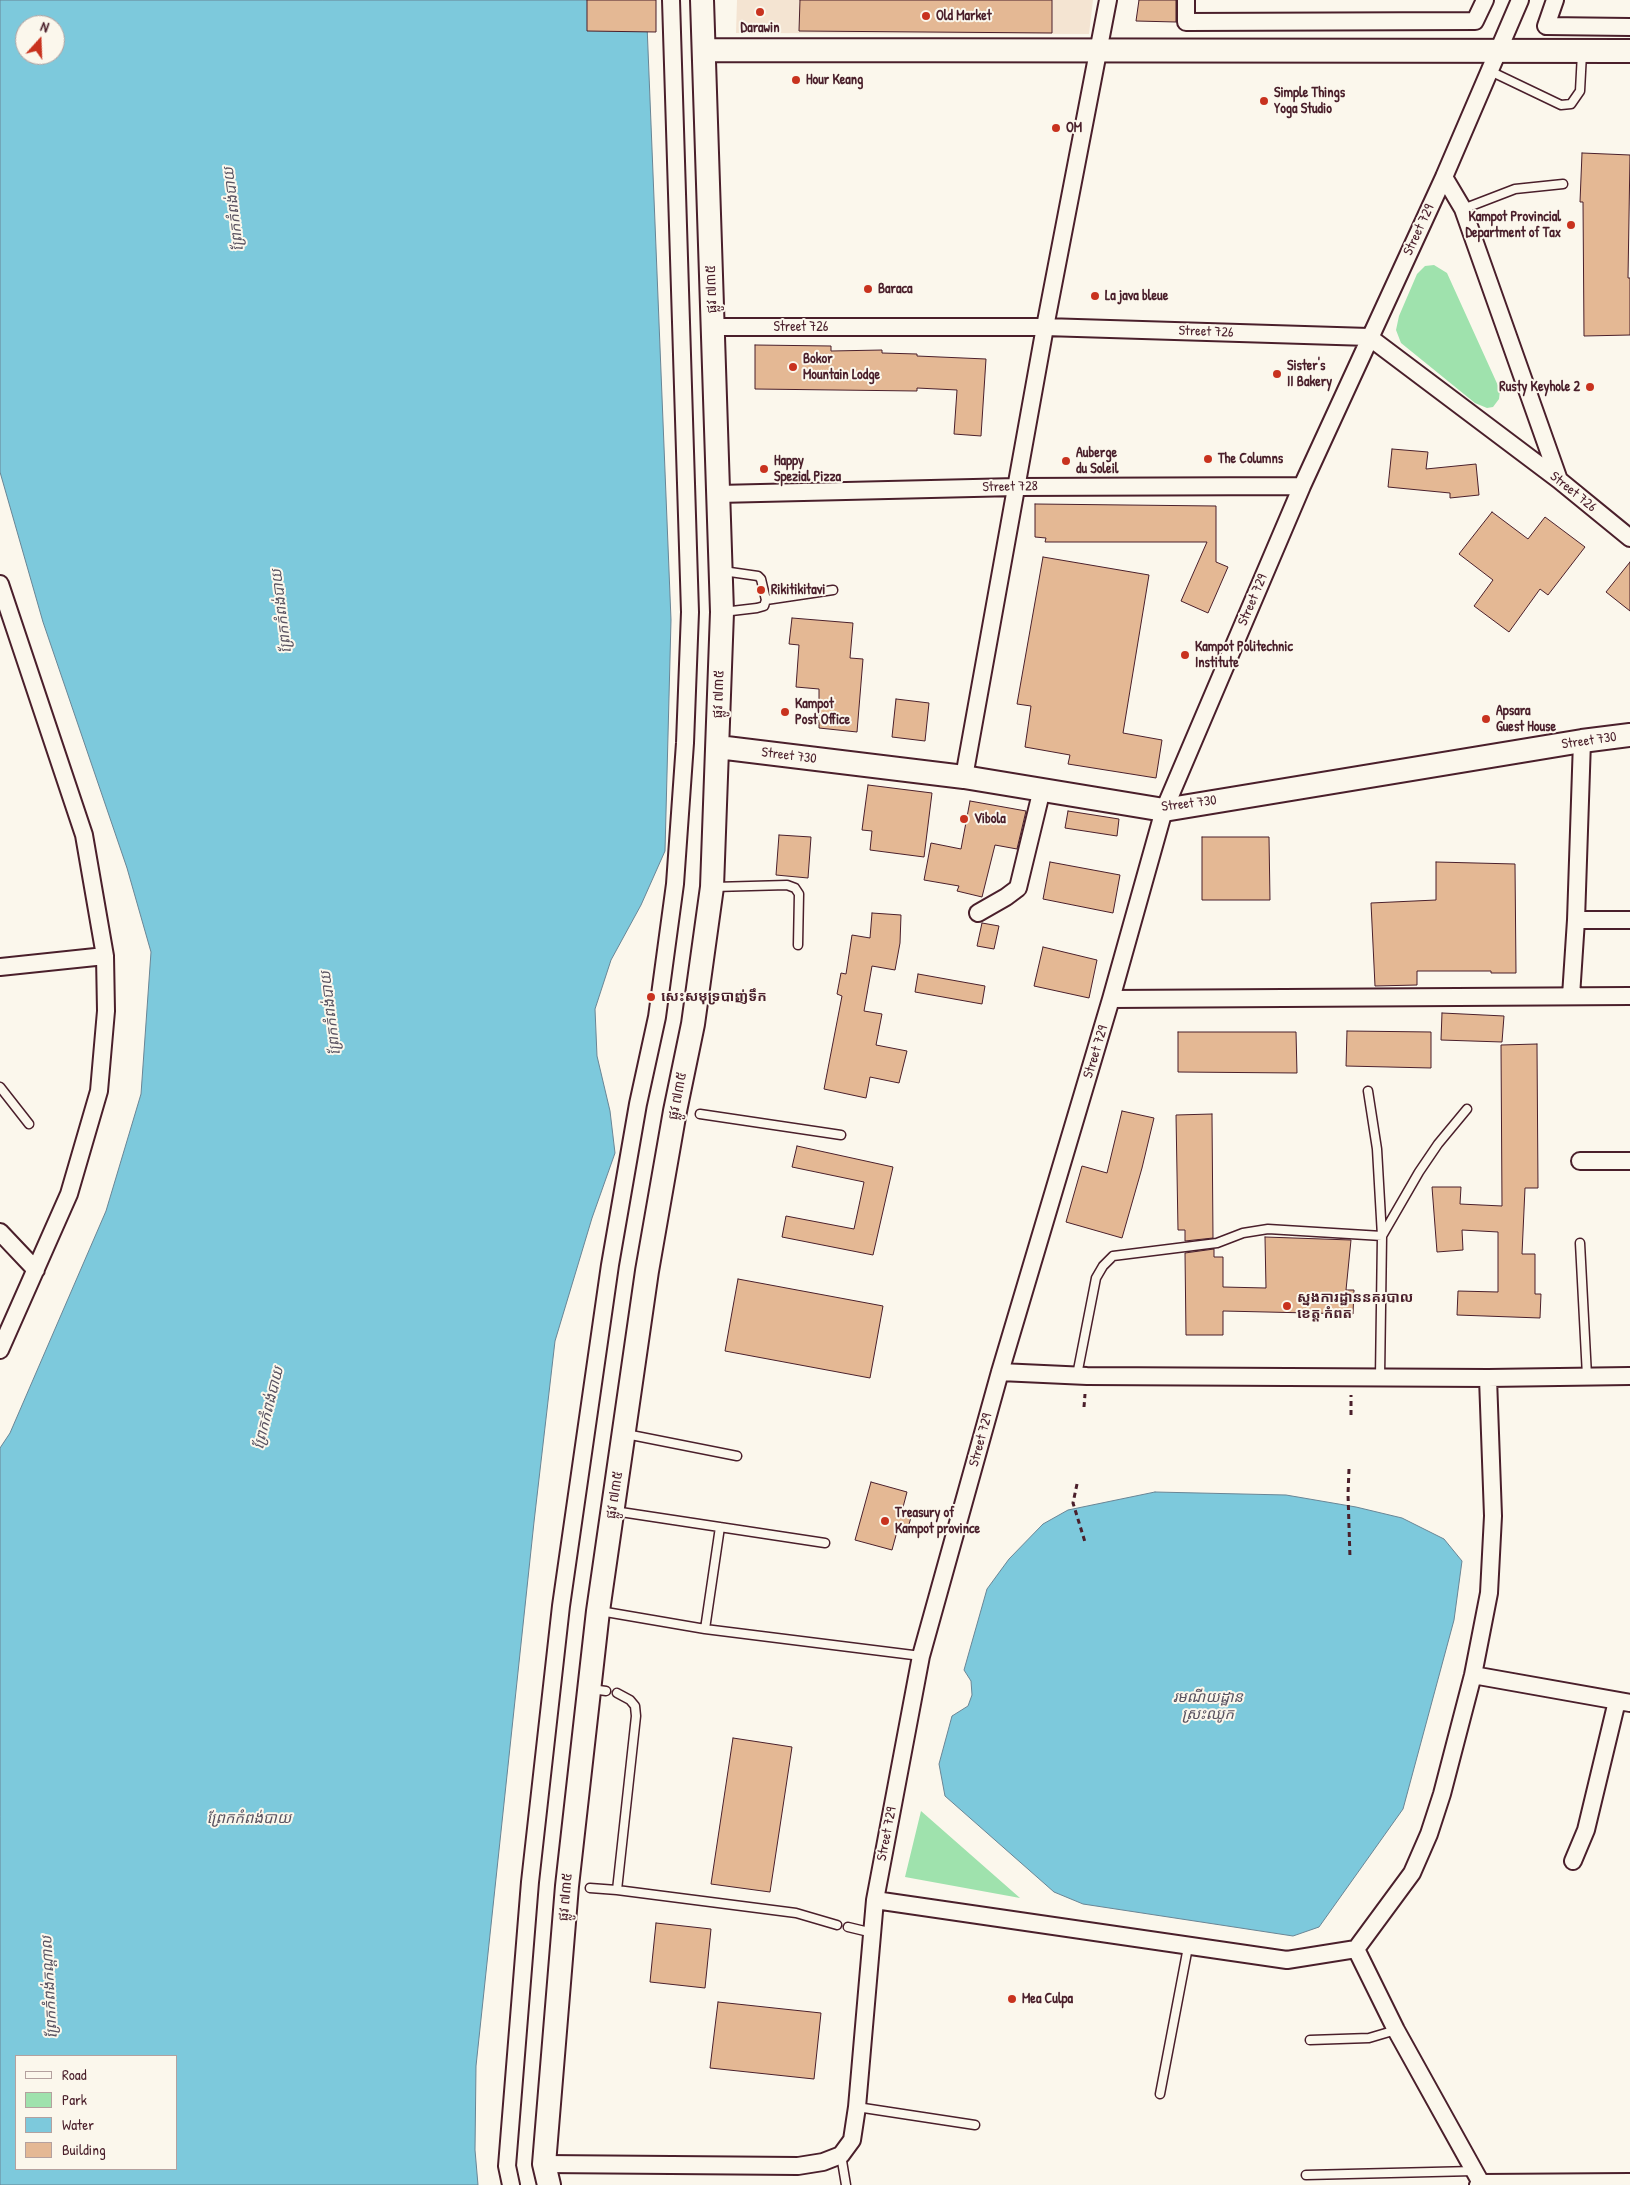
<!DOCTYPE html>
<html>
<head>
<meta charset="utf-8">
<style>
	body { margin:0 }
	#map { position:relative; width:1630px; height:2185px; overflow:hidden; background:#fbf7ec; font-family:"Patrick Hand",sans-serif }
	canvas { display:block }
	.legend { position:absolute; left:15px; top:2055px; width:162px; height:115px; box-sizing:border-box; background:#fbf7ec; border:1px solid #b4a19f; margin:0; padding:6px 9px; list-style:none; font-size:15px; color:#4a1f2b }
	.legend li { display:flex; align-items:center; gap:10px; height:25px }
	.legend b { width:25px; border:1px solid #b4a19f }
	.north { position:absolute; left:15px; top:15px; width:50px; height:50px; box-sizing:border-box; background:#fbf7ec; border:1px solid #b4a19f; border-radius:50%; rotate:20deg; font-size:14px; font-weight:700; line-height:20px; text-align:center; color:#4a1f2b }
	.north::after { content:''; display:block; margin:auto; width:18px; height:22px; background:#c8321e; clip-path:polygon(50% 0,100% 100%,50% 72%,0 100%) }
</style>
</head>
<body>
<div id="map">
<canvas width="1630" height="2185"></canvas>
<ul class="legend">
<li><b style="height:6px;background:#fbf7ec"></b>Road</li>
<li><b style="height:14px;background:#9fe2ad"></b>Park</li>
<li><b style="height:14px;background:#7dc9dc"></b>Water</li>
<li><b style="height:14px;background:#e4b894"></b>Building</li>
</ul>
<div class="north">N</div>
</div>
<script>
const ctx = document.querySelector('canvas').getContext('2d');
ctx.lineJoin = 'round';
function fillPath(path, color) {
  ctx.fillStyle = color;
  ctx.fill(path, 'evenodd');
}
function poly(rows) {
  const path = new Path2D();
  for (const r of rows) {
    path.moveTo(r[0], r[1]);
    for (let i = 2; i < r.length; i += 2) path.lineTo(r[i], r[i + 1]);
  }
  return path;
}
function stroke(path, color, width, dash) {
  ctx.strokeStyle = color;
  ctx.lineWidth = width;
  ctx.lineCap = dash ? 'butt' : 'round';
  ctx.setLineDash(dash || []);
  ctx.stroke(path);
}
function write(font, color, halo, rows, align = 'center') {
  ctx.font = font + ' "Patrick Hand","Noto Sans Khmer",sans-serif';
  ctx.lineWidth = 4;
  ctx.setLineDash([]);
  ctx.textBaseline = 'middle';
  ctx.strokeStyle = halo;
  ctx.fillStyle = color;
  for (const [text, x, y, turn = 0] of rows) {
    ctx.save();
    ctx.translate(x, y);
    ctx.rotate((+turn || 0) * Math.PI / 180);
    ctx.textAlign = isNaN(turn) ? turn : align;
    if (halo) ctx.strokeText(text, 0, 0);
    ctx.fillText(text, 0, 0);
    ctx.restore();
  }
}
fillPath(poly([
	[737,0,1093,0,1089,34,736,33]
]), '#f4e4d2');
fillPath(poly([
	[1434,265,1447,273,1500,390,1499,399,1493,407,1487,408,1475,403,1401,343,1396,330,1399,316,1417,274,1425,266],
	[921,1811,1020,1898,905,1877]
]), '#9fe2ad');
const water = poly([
	[0,0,646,0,671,620,665,851,641,905,611,960,595,1009,597,1056,610,1111,615,1153,592,1218,555,1341,534,1522,476,2066,475,2150,478,2185,0,2185,0,1448,10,1433,106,1211,141,1094,151,952,127,868,43,622,0,472,0,0],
	[25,25,55,25,55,55,25,55,25,25],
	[16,2056,176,2056,176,2169,16,2169,16,2056],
	[1155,1492,1286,1495,1356,1507,1402,1518,1444,1539,1462,1561,1454,1620,1403,1809,1319,1927,1293,1936,1083,1904,1054,1892,945,1796,939,1764,952,1716,968,1706,972,1695,971,1681,964,1670,987,1589,1009,1559,1043,1524,1068,1510,1155,1492]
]);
fillPath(water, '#7dc9dc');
stroke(water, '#698595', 1);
const building = poly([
	[587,0,656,0,656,32,587,31,587,0],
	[800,0,1052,0,1052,33,799,31,800,0],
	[1139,0,1176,0,1176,22,1136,21,1139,0],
	[1582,153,1630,155,1628,278,1630,278,1630,335,1584,336,1583,202,1580,202,1582,153],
	[755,345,831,346,831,351,882,350,882,353,917,354,917,356,986,359,981,436,954,434,957,390,917,388,917,391,755,389,755,345],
	[1392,449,1428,452,1426,469,1476,464,1479,495,1450,498,1450,493,1388,487,1392,449],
	[1035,504,1216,506,1216,562,1228,567,1208,613,1181,601,1207,542,1045,542,1046,538,1035,537,1035,504],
	[1492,512,1528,539,1545,517,1585,547,1548,595,1540,589,1509,632,1474,606,1493,580,1459,554,1492,512],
	[1043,557,1149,575,1123,733,1162,740,1156,778,1068,764,1070,755,1025,747,1031,706,1017,704,1043,557],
	[1630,562,1630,611,1606,592,1630,562],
	[792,618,853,623,850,658,863,659,857,732,819,728,819,689,796,687,799,645,789,644,792,618],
	[896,699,929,703,925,741,892,737,896,699],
	[868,785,932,793,924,857,870,850,872,831,862,830,868,785],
	[970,801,1026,811,1017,849,995,845,982,897,957,891,959,886,924,880,931,843,961,849,970,801],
	[1068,811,1119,819,1117,836,1065,828,1068,811],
	[779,835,811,837,808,878,776,875,779,835],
	[1202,837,1269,837,1270,900,1202,900,1202,837],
	[1050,862,1120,875,1113,913,1043,899,1050,862],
	[1436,862,1515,864,1516,973,1491,973,1491,971,1417,971,1417,985,1375,986,1371,903,1436,900,1436,862],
	[872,913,901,915,900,943,895,970,872,966,864,1011,882,1014,876,1045,907,1051,899,1083,870,1077,866,1098,824,1089,842,996,837,994,841,973,846,974,852,935,870,938,872,913],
	[982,923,999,926,994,949,977,946,982,923],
	[1043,947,1097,960,1089,998,1034,986,1043,947],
	[918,974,985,986,982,1004,915,992,918,974],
	[1442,1013,1504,1016,1502,1042,1441,1040,1442,1013],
	[1347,1031,1431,1032,1431,1068,1346,1066,1347,1031],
	[1178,1032,1296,1032,1297,1073,1178,1072,1178,1032],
	[1537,1044,1538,1188,1525,1188,1522,1254,1535,1254,1535,1294,1541,1294,1540,1318,1457,1315,1458,1291,1498,1292,1498,1232,1462,1230,1463,1250,1437,1252,1432,1187,1461,1187,1460,1204,1502,1206,1501,1045,1537,1044],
	[1122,1111,1154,1118,1142,1168,1122,1238,1066,1222,1082,1166,1107,1173,1122,1111],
	[1212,1114,1213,1238,1185,1241,1185,1230,1178,1230,1176,1115,1212,1114],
	[797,1146,893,1167,873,1255,782,1237,786,1216,854,1229,864,1182,792,1167,797,1146],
	[1265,1237,1351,1240,1346,1290,1354,1290,1353,1314,1223,1311,1223,1335,1186,1335,1185,1253,1214,1249,1214,1257,1223,1257,1223,1287,1266,1288,1265,1237],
	[738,1279,883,1306,870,1378,725,1351,738,1279],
	[871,1482,907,1492,902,1511,912,1514,907,1531,898,1528,892,1550,855,1540,871,1482],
	[733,1738,792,1747,770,1892,711,1884,733,1738],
	[656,1923,711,1929,705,1988,650,1982,656,1923],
	[718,2002,821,2013,814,2079,710,2068,718,2002]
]);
fillPath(building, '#e4b894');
stroke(building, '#4a1f2b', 1);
const lane = poly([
	[1490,71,1561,105,1571,104,1580,91,1582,53],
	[1463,209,1515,189,1563,184],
	[723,571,758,576,761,579,766,600,764,606,757,608,723,612],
	[766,600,833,590],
	[714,887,787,885,795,888,799,894,798,945],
	[0,1087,29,1124],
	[1368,1091,1377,1149,1382,1236,1380,1377],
	[700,1114,841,1135],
	[1580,1243,1587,1376],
	[1077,1375,1096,1278,1103,1266,1113,1256,1217,1243,1243,1233,1268,1229,1382,1236,1419,1172,1438,1144,1467,1109],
	[626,1434,737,1456],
	[614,1511,825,1543],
	[600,1611,705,1629,921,1656],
	[705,1629,720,1527],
	[591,1689,606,1691],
	[590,1888,617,1890,636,1716,635,1706,630,1700,617,1693],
	[617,1890,796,1913,837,1925],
	[848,1927,873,1933],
	[1310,2040,1369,2038,1396,2030],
	[1160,2094,1188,1947],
	[857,2107,975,2125],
	[841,2155,846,2185],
	[1306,2175,1474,2171]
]);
const street = poly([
	[1186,0,1186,22,1475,21,1485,0],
	[1555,0,1546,26,1630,27],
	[1444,177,1463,209,1559,480],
	[713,327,1045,327,1369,337,1559,480,1630,538],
	[718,494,1016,487,1302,486],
	[0,584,84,835,105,956,106,1011,99,1091,69,1194,0,1350],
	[964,777,1045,327,1108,0],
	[978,913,1006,897,1018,888,1042,789],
	[1576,920,1630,920],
	[0,967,105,956],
	[1571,996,1576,920,1582,741],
	[1111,999,1630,996],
	[1580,1161,1630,1161],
	[0,1232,36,1270],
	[1000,1372,1087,1376,1488,1378,1630,1376],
	[1473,1675,1630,1703],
	[1573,1861,1586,1830,1617,1701],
	[875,1900,1287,1960,1356,1949],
	[544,2164,798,2166,823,2162,841,2155,852,2140,857,2107,875,1900,921,1656,1000,1372,1111,999,1164,810,1302,486,1444,177,1520,0],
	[1481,2183,1396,2030,1356,1949,1412,1873,1429,1834,1442,1794,1473,1675,1489,1593,1493,1516,1488,1378],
	[511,2185,507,2166,530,1882,561,1606,610,1265,638,1104,657,1017,675,884,685,743,690,612,671,0],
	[1478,2185,1481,2183,1630,2182]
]);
const secondary = poly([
	[704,50,1630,51],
	[718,747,964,777,1164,810,1582,741,1630,735],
	[549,2185,544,2164,567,1886,598,1611,647,1271,675,1111,693,1024,712,887,722,612,702,0]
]);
stroke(lane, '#4a1f2b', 11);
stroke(street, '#4a1f2b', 20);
stroke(secondary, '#4a1f2b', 26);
stroke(poly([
	[1084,1407,1085,1394],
	[1351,1415,1351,1395],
	[1349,1469,1348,1494,1350,1558],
	[1077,1484,1073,1503,1085,1542]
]), '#4a1f2b', 3, [5, 4]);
stroke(lane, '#fbf7ec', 8);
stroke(street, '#fbf7ec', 16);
stroke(secondary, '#fbf7ec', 22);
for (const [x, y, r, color] of [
	[760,12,5,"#c8321e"],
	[926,16,5,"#c8321e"],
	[796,80,5,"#c8321e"],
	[1264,101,5,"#c8321e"],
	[1056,128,5,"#c8321e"],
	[1571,225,5,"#c8321e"],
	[868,289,5,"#c8321e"],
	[1095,296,5,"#c8321e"],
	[793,367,5,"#c8321e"],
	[1277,374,5,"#c8321e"],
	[1590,387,5,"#c8321e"],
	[1208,459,5,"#c8321e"],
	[1066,461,5,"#c8321e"],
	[764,469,5,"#c8321e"],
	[761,590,5,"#c8321e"],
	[1185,655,5,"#c8321e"],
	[785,712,5,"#c8321e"],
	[1486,719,5,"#c8321e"],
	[964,819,5,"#c8321e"],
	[651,997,5,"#c8321e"],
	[1287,1306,5,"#c8321e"],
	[885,1521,5,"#c8321e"],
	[1012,1999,5,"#c8321e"]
]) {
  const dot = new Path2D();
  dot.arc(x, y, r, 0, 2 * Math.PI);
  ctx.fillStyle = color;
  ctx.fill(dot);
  stroke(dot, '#fbf7ec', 2);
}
write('bold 14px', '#4a1f2b', '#fbf7ec', [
	["Old Market",936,16],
	["Darawin",760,28,"center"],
	["Hour Keang",806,80],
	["Simple Things",1274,93],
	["Yoga Studio",1274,109],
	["OM",1066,128],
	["Kampot Provincial",1561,217,"right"],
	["Department of Tax",1561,233,"right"],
	["Baraca",878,289],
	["La java bleue",1105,296],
	["Bokor",803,359],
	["Mountain Lodge",803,375],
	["Sister's",1287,366],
	["II Bakery",1287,382],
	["Rusty Keyhole 2",1580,387,"right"],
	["Auberge",1076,453],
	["du Soleil",1076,469],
	["The Columns",1218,459],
	["Happy",774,461],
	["Spezial Pizza",774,477],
	["Rikitikitavi",771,590],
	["Kampot Politechnic",1195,647],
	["Institute",1195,663],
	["Kampot",795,704],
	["Post Office",795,720],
	["Apsara",1496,711],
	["Guest House",1496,727],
	["Vibola",974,819],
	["សេះសមុទ្របាញ់ទឹក",661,997],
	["ស្នងការដ្ឋាននគរបាល",1297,1298],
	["ខេត្ត កំពត",1297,1314],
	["Treasury of",895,1513],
	["Kampot province",895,1529],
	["Mea Culpa",1022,1999]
], 'left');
write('14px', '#4a1f2b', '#fbf7ec', [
	["Street 729",1419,230,-65],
	["ផ្លូវ ៧៣៥",712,289,-92],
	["Street 726",801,327],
	["Street 726",1206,332,2],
	["Street 728",1010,487,-1],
	["Street 726",1573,492,39],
	["Street 729",1253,600,-67],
	["ផ្លូវ ៧៣៥",719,694,-88],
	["Street 730",1589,741,-8],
	["Street 730",789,756,7],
	["Street 730",1189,804,-7],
	["Street 729",1096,1052,-73],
	["ផ្លូវ ៧៣៥",678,1096,-79],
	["Street 729",981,1440,-75],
	["ផ្លូវ ៧៣៥",615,1495,-81],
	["Street 729",887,1834,-79],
	["ផ្លូវ ៧៣៥",566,1897,-85]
]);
write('italic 15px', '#595260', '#fbf7ec', [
	["ព្រែកកំពង់បាយ",234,209,-97],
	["ព្រែកកំពង់បាយ",282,611,-97],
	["ព្រែកកំពង់បាយ",331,1013,-97],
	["ព្រែកកំពង់បាយ",269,1408,-76],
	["រមណីយដ្ឋាន",1208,1698],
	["ស្រះឈូក",1208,1715],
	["ព្រែកកំពង់បាយ",249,1819],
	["ព្រែកកំពង់កណ្តាល",50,1987,-93]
]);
</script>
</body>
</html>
